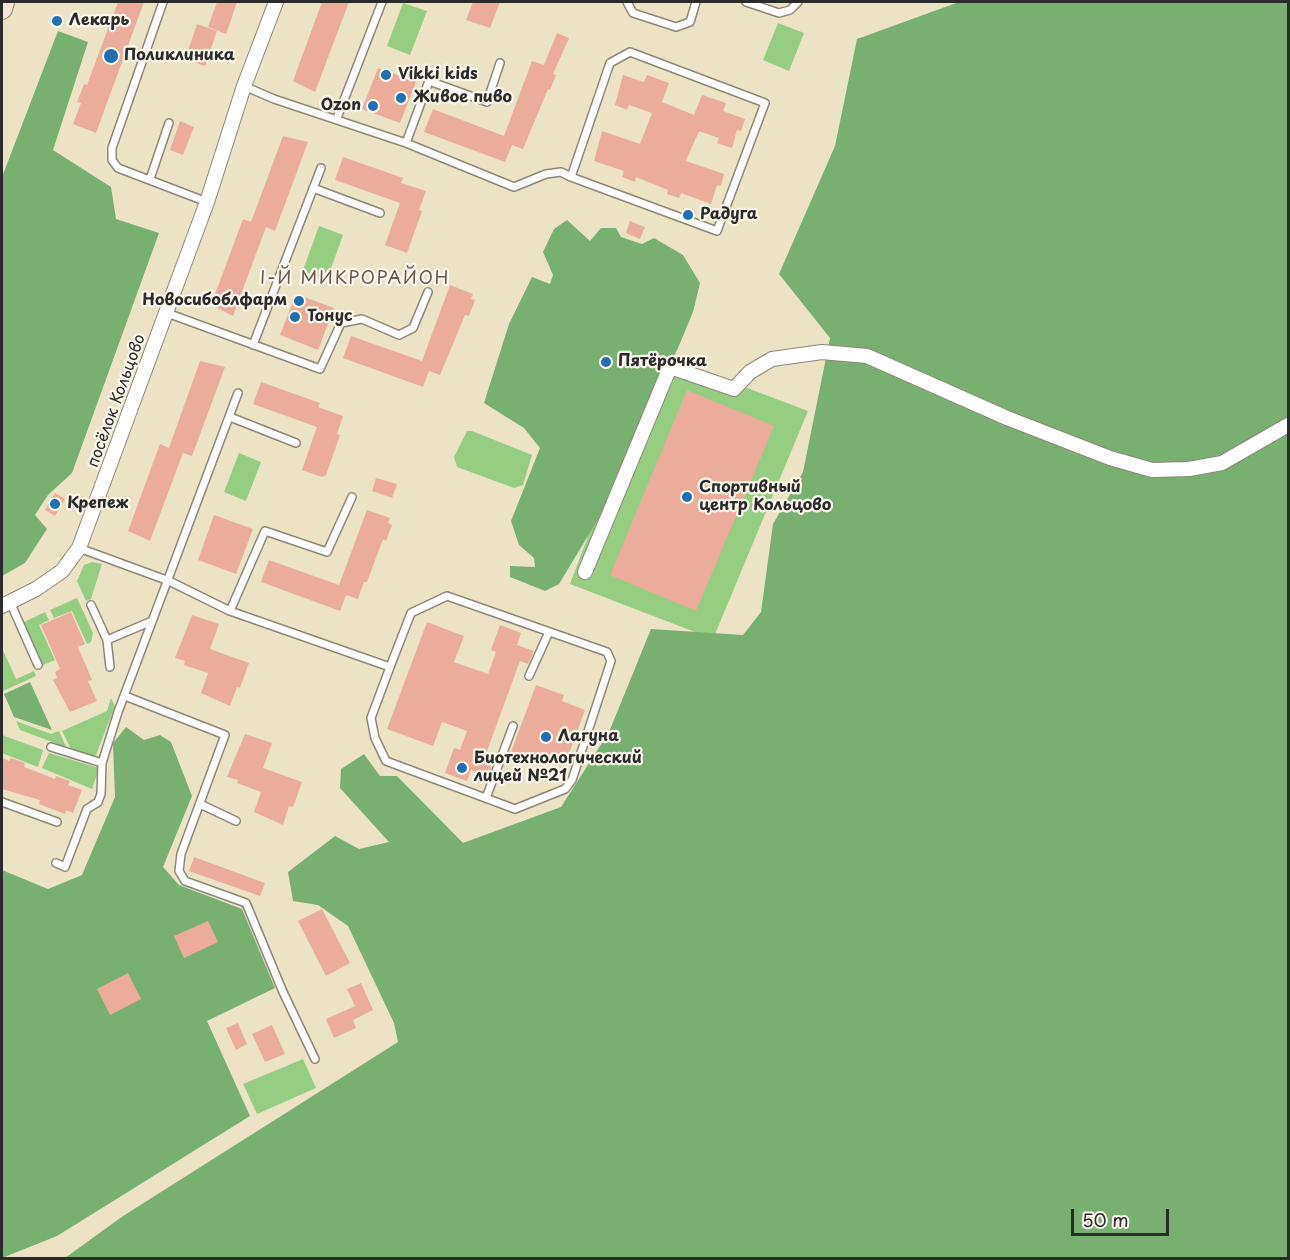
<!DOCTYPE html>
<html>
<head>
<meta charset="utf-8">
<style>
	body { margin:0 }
	#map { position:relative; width:1290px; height:1260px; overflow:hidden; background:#ece3c4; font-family:"Playpen Sans",sans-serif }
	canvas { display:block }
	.frame { position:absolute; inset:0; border:3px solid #2b2b2b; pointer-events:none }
	.scale { position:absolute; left:1071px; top:1209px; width:98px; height:27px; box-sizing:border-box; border:3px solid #2b2b2b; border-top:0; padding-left:8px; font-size:18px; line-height:21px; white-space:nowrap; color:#2b2b2b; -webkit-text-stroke:4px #fbf7ec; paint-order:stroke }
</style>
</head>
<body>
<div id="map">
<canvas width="1290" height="1260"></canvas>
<div class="frame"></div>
<div class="scale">50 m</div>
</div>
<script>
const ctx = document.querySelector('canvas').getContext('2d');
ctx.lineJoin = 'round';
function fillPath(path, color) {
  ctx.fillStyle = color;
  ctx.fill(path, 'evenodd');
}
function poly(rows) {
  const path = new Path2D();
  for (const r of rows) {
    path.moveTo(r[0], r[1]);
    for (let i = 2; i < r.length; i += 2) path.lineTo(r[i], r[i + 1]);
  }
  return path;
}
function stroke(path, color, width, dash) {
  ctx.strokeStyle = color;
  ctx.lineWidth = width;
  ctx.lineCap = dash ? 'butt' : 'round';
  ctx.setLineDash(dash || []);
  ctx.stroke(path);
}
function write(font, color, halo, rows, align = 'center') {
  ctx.font = font + ' "Playpen Sans",sans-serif';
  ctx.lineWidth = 4.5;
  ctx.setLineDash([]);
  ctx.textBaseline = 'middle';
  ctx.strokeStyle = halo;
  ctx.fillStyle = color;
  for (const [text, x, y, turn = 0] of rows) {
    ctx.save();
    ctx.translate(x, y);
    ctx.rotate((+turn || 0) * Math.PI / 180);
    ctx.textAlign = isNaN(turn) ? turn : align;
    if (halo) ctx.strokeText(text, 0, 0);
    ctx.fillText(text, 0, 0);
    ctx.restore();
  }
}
fillPath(poly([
	[403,3,427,11,410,55,387,46],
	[778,23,804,33,789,71,763,60],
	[319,226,343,235,326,282,302,273],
	[657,354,808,411,713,639,570,584],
	[467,431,472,431,532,455,523,485,514,488,457,467,454,457],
	[239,453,261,462,246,501,224,492],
	[92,562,102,564,91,599,86,601,77,581,84,565],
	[77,598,93,633,91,642,87,644,72,611,54,618,50,610],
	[45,612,49,620,39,625,55,660,41,666,22,623],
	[2,648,16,679,34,671,36,676,3,691],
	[111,698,115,706,96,755,93,757,71,749,62,731,107,711],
	[16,721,51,734,59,731,66,747,20,730],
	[2,735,43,750,38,767,2,753],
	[49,753,99,768,92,789,42,768],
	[303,1059,316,1088,257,1114,243,1084]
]), '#95ce81');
fillPath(poly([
	[959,2,1288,2,1288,1258,65,1258,123,1216,398,1042,394,1023,348,926,318,905,293,901,288,872,335,836,359,849,389,842,340,788,341,769,364,754,380,776,397,776,463,843,561,807,609,732,651,629,743,635,761,612,773,524,803,472,830,338,779,274,835,146,857,39],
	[58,31,88,42,53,150,111,187,116,219,159,233,72,473,48,495,35,515,47,529,25,563,2,576,2,177],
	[567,220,590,241,601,228,616,228,621,237,642,244,654,238,683,255,700,283,693,312,678,348,639,425,606,506,559,584,545,591,510,577,510,566,535,567,534,558,519,545,511,521,540,448,524,428,484,403,509,324,532,277,550,284,553,275,543,252,554,229],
	[30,682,52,730,14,717,4,694],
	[126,727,144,740,160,735,171,742,192,796,163,867,179,885,242,909,275,988,207,1021,250,1116,57,1236,2,1258,2,870,48,889,82,875,115,797,113,743]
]), '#78b16f');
fillPath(poly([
	[118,2,144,2,96,133,73,124,81,103,77,102,84,84,87,85],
	[217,2,237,2,226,34,208,27],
	[322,2,349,2,315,92,293,81],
	[473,2,500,2,490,28,466,20],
	[197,24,217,31,205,66,185,59],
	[557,33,569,38,553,74,556,75,550,90,548,89,523,149,512,145,505,162,424,132,433,109,504,136,532,61,544,65],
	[378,68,416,82,400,123,362,109],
	[623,75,644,82,647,75,669,83,662,102,694,115,702,95,726,103,723,111,745,119,741,131,737,130,732,148,717,143,719,138,699,131,686,161,724,174,721,186,717,185,711,204,681,193,679,198,667,194,668,190,636,177,635,182,622,177,624,171,594,161,602,131,640,144,652,113,629,105,627,110,615,105],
	[180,121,194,127,183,155,170,150],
	[283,136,308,142,275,231,266,227,233,316,211,305,243,219,251,222],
	[343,157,403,178,401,183,426,191,419,210,422,211,407,253,385,245,400,203,335,180],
	[630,221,645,227,640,239,626,233],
	[450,285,473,294,471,299,475,300,469,316,465,315,440,375,429,371,423,387,343,358,351,336,422,361],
	[296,294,334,308,318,350,280,335],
	[200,361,225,367,192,456,183,453,150,541,128,531,160,444,169,448],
	[261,382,320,403,318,407,343,416,337,434,340,435,326,475,322,477,302,470,317,427,253,404],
	[687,390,774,426,696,611,610,575],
	[376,478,397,484,392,498,372,491],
	[55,493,65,499,55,516,45,510],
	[367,510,390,518,388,523,392,525,386,541,383,539,367,582,364,582,358,599,346,595,340,611,261,582,269,560,339,585],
	[214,515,253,529,236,574,198,560],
	[71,612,85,644,78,647,92,680,88,681,97,701,70,712,53,680,57,678,55,672,60,669,41,625],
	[192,615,219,624,210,649,249,663,240,688,237,687,230,706,201,693,208,673,184,665,185,661,175,658],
	[427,622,464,636,454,662,488,674,496,652,491,650,500,625,521,633,517,645,534,651,528,664,520,661,484,759,493,762,488,776,471,770,467,781,445,773,454,748,460,750,467,731,442,722,433,746,387,729],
	[536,685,564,695,562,701,585,710,564,767,541,758,539,763,511,752],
	[245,734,272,743,263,768,302,782,293,807,289,806,283,825,254,812,261,792,237,783,238,780,227,777],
	[2,758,9,761,11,758,25,763,24,767,55,779,56,776,70,781,68,785,82,790,73,813,66,810,65,814,39,804,40,800,2,789],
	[194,857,265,883,260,896,189,871],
	[322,909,350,963,326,976,298,921],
	[208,921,218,942,184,958,174,936],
	[128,973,141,999,110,1015,97,989],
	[361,983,373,1010,353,1020,356,1028,334,1038,326,1019,355,1006,347,989],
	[238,1023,247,1044,236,1050,226,1028],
	[272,1025,285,1054,265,1062,252,1034]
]), '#ecac9a');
const service = poly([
	[163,2,112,148,112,160,118,168,207,202],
	[627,2,633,13,676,27,690,22,696,2],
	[746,2,779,13,790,10,798,2],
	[244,86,274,99,406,143,514,187,546,174,561,172,571,177,717,231,765,103,630,52,610,63,571,177],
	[337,118,382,2],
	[406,143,429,81,487,102,500,63],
	[150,179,169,123],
	[313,188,380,213],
	[167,313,320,369,341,323,362,319,399,335,413,328,428,292],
	[253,345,321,168],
	[230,417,296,443],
	[79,548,169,581,230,611,390,667,411,613,447,596,607,652,611,661,572,780,565,789,515,809,386,761,375,738,371,718,390,667],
	[10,602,38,665],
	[91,605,107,640,110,667],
	[230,611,265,531,327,552,352,497],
	[107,640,152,621],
	[529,676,549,632],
	[125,696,225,735,181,854,179,871,185,881,246,903,283,992,315,1059],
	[51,747,102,763],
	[486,798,513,726],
	[2,802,57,822],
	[200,804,236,821],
	[56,863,65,867,87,809,98,802,101,794,102,763,118,712,238,393]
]);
const minor = poly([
	[585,572,670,367,734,389,750,372,772,359,822,352,867,356,1007,418,1110,458,1152,470,1189,469,1222,463,1288,425],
	[2,606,36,589,62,571,79,548,207,202,244,86,276,2]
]);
const secondary = poly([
	[2,9,4,2]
]);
stroke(service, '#8c8778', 10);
stroke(minor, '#8c8778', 16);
stroke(secondary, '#8c8778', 22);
stroke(service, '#fff', 7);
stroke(minor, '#fff', 14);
stroke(secondary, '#fce5d0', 20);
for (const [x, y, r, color] of [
	[57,21,6,"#1f6fb2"],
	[111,56,8,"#1f6fb2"],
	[386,75,6,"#1f6fb2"],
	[401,98,6,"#1f6fb2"],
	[373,106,6,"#1f6fb2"],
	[688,215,6,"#1f6fb2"],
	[299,301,6,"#1f6fb2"],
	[295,317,6,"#1f6fb2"],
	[606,362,6,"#1f6fb2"],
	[687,497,6,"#1f6fb2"],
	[55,504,6,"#1f6fb2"],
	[546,737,6,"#1f6fb2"],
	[462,768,6,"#1f6fb2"]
]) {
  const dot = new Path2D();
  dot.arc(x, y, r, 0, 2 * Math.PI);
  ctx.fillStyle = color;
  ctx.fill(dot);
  stroke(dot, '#fbf7ec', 2);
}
write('bold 16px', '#2b2b2b', '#fbf7ec', [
	["Лекарь",69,21],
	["Поликлиника",124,56],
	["Vikki kids",398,75],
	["Живое пиво",413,98],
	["Ozon",361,106,"right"],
	["Радуга",700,215],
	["Новосибоблфарм",287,301,"right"],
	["Тонус",307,317],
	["Пятёрочка",618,362],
	["Спортивный",699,488],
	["центр Кольцово",699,506],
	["Крепеж",67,504],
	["Лагуна",558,737],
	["Биотехнологический",474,759],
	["лицей №21",474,777]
], 'left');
write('16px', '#2b2b2b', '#fbf7ec', [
	["посёлок Кольцово",117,401,-70]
]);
ctx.letterSpacing = '1.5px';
write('18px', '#6f5852', '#fbf7ec', [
	["I-Й МИКРОРАЙОН",355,279]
]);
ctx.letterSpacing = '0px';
</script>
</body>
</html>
